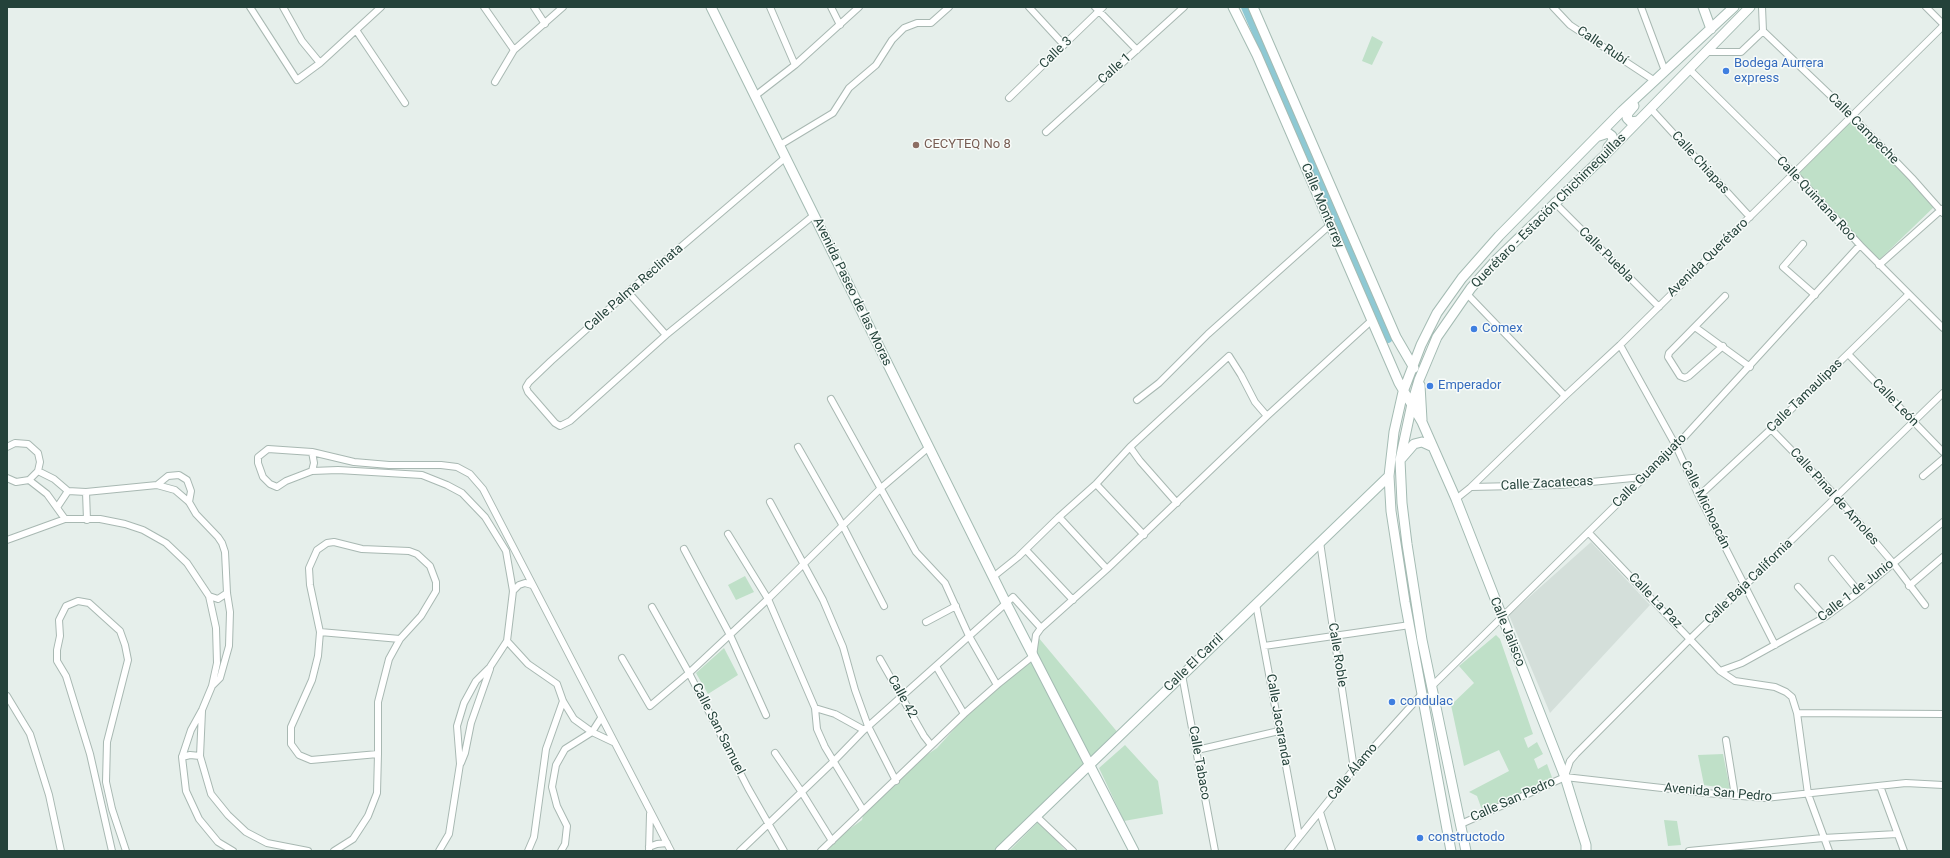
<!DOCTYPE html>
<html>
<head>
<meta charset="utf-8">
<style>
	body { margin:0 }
	#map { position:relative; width:1950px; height:858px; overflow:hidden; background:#e6efeb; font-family:Roboto,sans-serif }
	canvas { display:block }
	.frame { position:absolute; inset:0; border:8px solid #24423a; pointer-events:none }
</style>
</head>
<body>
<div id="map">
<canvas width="1950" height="858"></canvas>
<div class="frame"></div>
</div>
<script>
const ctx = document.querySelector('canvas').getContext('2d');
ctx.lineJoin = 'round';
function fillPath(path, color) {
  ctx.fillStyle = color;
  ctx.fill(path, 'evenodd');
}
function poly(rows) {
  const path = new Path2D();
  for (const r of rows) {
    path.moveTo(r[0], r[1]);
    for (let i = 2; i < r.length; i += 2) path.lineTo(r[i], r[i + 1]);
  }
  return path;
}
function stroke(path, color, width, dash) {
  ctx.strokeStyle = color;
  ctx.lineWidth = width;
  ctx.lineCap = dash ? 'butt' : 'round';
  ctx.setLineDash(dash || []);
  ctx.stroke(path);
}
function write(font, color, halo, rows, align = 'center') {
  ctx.font = font + ' Roboto,sans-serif';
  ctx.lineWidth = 3;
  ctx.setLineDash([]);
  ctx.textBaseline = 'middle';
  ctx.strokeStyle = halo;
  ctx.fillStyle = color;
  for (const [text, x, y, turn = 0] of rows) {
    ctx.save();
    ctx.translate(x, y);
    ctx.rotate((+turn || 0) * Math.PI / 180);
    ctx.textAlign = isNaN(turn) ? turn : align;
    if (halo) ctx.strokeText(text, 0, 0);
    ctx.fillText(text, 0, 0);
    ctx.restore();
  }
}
fillPath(poly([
	[1591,542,1650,605,1550,713,1509,615]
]), '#d4dfda');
fillPath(poly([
	[1372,36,1383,42,1372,65,1362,61],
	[1852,118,1936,205,1878,261,1795,174],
	[745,576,754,592,736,600,728,585],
	[1496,635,1500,639,1533,734,1524,738,1528,748,1537,742,1543,754,1534,759,1538,769,1547,764,1553,780,1482,810,1477,796,1469,792,1509,771,1499,750,1464,766,1451,705,1474,683,1459,666],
	[1038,637,1119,734,1092,761,1036,651],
	[724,648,738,675,708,694,696,673],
	[1032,655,1088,764,999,851,826,851,830,848,833,841,862,820,864,811,925,756,937,748,996,683],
	[1125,745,1158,781,1163,814,1124,821,1099,768],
	[1723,754,1730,789,1704,785,1698,755],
	[1664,820,1677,821,1681,845,1668,846],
	[1039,821,1066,851,1009,851]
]), '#bfe0c8');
stroke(poly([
	[1245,7,1388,339]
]), '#8ec9d4', 8);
const street = poly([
	[250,7,297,80,320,63,381,7],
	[283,7,302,41,320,63],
	[484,7,514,50],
	[534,7,545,24],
	[770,7,795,65],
	[831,7,840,25],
	[1029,7,1064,45],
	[1095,7,1137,50],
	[1553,7,1570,25,1655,81],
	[1641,7,1665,71],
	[1762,7,1763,31,1852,116,1912,178,1943,213],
	[1926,7,1943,24],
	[356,30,405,103],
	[1705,52,1741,52,1763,31],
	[1689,69,1794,173,1860,245,1943,328],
	[495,82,514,50,563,7],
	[755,96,795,65,859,7],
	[1009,98,1103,7],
	[1651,109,1750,217],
	[1046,132,1184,7],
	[780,145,833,113,849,88,876,65,892,40,904,28,917,23,931,23,949,7],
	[786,157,628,292,551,361,529,382,526,387,528,392,555,423,560,426,570,421,666,335,814,215],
	[1554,202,1659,307],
	[1803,244,1783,267,1815,295],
	[1879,265,1942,209],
	[628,292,666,335],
	[1467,294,1565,396],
	[1695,327,1750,367],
	[1620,345,1676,446,1699,496,1775,645],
	[1723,346,1689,376,1685,378,1680,376,1668,357,1669,353,1725,296],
	[1848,354,1943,452],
	[831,399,916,552,945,583,969,636,997,685],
	[1137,400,1159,383,1208,334,1330,225],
	[1771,429,1837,497,1893,563,1925,605],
	[7,447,15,443,28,444,38,453,40,462,38,471,29,480,16,482,7,478],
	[798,447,843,526,884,606],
	[1130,447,1140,461,1177,503],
	[38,471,54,479,68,491,86,492,157,485,175,490,189,502,196,514,218,537,222,543,225,552,227,593,230,612,229,646,220,678,213,685],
	[312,471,314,463,312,452],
	[1923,476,1943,459],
	[29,480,47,494,65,519,100,519,125,524,143,530,166,543,187,563,209,596,216,628,217,663,212,686,202,710,191,730,182,757,186,791,199,819,218,842,233,851],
	[1096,484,1144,535],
	[157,485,168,476,179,475,187,480,191,491,189,502],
	[1471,487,1565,396,1620,345,1943,26],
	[86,492,87,520],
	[1699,496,1771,429,1909,294],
	[1456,499,1471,487,1560,485,1643,477],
	[770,502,823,600,843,647,855,690,868,726,896,781],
	[58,506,68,491],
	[1059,517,1107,569],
	[1589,533,1720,671,1735,681,1775,687,1786,692,1792,697,1797,713,1808,794,1829,851],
	[728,534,768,599,815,708,817,729,825,747,863,810],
	[7,540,65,519],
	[1320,542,1354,769],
	[684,549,730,635,766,715],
	[1026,550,1073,600],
	[1832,559,1859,592],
	[993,577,1018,557,1059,517,1096,484,1130,447,1229,356,1241,375,1255,402,1267,416],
	[1909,586,1943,557],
	[1798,587,1825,617],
	[513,591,519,585,525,583,532,585],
	[209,596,218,599,227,593],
	[1256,604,1299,836],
	[652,607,689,673,748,788,784,851],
	[926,622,956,606],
	[320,632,400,639],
	[507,641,528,664,557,684,563,701,574,719,592,732,613,742],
	[1264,646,1410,625],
	[622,658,650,706,689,673,768,599,881,488,929,447],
	[880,659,924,736,931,745],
	[936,666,964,714],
	[1720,671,1742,663,1825,617,1859,592,1943,522],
	[1182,675,1215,851],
	[1431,687,1676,446,1860,245],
	[7,696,30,734,49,795,61,851],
	[815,708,835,714,864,730],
	[202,711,200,756,211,794,228,815,246,832,267,843,308,851],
	[1797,713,1943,714],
	[1726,740,1735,796],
	[1197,750,1279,731],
	[775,753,801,791,832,841],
	[182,757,190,755,200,756],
	[461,763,465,753,471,723,490,669],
	[1565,776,1570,761,1576,754,1691,638,1943,393],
	[1565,777,1706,793,1765,798,1906,783,1943,785],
	[1880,786,1904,851],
	[1320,812,1332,851],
	[1036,816,1073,851],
	[1461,824,1565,777],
	[649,847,657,844,667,843],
	[112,851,90,754,66,676,57,661,57,650,60,636,59,620,66,606,78,601,89,603,120,631,125,645,128,660,107,742,106,782,112,809,126,851],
	[334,851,353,839,368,816,377,793,378,754,378,702,389,659,400,639,421,616,436,591,436,582,430,566,417,554,409,551,362,549,334,542,327,543,317,550,309,568,310,585,320,632,318,656,312,680,291,727,291,744,299,755,311,760,378,754],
	[439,851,449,834,460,764,457,726,464,703,476,681,490,667,507,641,513,591,506,551,485,517,462,493,447,485,422,475,338,470,312,471,286,481,277,487,270,484,263,477,258,463,258,457,268,449,312,452,354,462,389,465,441,465,457,467,470,474,483,489,671,851],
	[528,851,534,837,546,749,563,701],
	[561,851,565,844,567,826,557,806,552,787,556,765,565,749,592,732,601,718],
	[649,851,650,814],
	[740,851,833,762,864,730,1013,597,1041,628],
	[821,851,964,714,997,685,1033,656,1036,635,1041,628,1107,569,1267,416,1371,321],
	[1288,851,1354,769,1421,695],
	[1689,851,1823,838,1897,834]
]);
const secondary = poly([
	[711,7,1006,603,1134,851],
	[1233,7,1257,55,1399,383,1422,422,1456,499,1565,777,1586,845,1586,851],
	[1253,7,1396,337,1414,368],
	[1703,7,1711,29],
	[1634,106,1628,113,1627,118,1631,122,1638,121],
	[1599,136,1608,133,1612,136,1613,141,1608,147],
	[1420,385,1422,420],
	[1401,459,1414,444,1422,442,1433,447],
	[1000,851,1389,476],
	[1451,851,1405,602,1391,511,1389,476,1394,432,1403,392,1421,345,1437,313,1462,278,1499,236,1622,111,1734,7],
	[1466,851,1422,640,1407,544,1402,503,1400,460,1412,404,1419,380,1437,337,1471,288,1496,260,1603,157,1750,7]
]);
stroke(street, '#a8b8b2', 8);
stroke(secondary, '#a4bbb3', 11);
stroke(street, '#fff', 6);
stroke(secondary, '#fff', 9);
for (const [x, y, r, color] of [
	[1726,71,4,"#3f7fe0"],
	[916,145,4,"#8d6e63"],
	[1474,329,4,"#3f7fe0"],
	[1430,386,4,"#3f7fe0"],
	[1392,702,4,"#3f7fe0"],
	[1420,838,4,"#3f7fe0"]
]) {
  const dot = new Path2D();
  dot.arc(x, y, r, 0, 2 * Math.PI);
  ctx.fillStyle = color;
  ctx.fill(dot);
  stroke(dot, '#f7fbf9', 1.5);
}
write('13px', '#24423a', '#f7fbf9', [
	["Calle Rubí",1602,46,34],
	["Calle 3",1056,53,-44],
	["Calle 1",1115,69,-42],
	["Calle Campeche",1863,129,45],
	["Calle Chiapas",1700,163,48],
	["Calle Quintana Roo",1816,199,47],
	["Calle Monterrey",1322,206,67],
	["Querétaro - Estación Chichimequillas",1549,211,-45],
	["Calle Puebla",1606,255,45],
	["Avenida Querétaro",1708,258,-44],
	["Calle Palma Reclinata",634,288,-41],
	["Avenida Paseo de las Moras",852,292,64],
	["Calle Tamaulipas",1805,396,-44],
	["Calle León",1895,403,46],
	["Calle Guanajuato",1650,471,-45],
	["Calle Zacatecas",1547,484,-3],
	["Calle Pinal de Amoles",1834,497,48],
	["Calle Michoacán",1705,505,64],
	["Calle Baja California",1749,582,-44],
	["Calle 1 de Junio",1856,591,-38],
	["Calle La Paz",1655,601,46],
	["Calle Jalisco",1507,632,68],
	["Calle Roble",1337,655,81],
	["Calle El Carril",1194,663,-44],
	["Calle 42",902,697,61],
	["Calle Jacaranda",1278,720,80],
	["Calle San Samuel",718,729,63],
	["Calle Tabaco",1199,763,80],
	["Calle Álamo",1353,772,-50],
	["Avenida San Pedro",1718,793,5],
	["Calle San Pedro",1513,800,-24]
]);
write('13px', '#366cbe', '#f7fbf9', [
	["Bodega Aurrera",1734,64],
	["express",1734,79],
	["Comex",1482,329],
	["Emperador",1438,386],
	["condulac",1400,702],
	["constructodo",1428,838]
], 'left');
write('13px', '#785e54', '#f7fbf9', [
	["CECYTEQ No 8",924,145]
], 'left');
</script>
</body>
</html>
